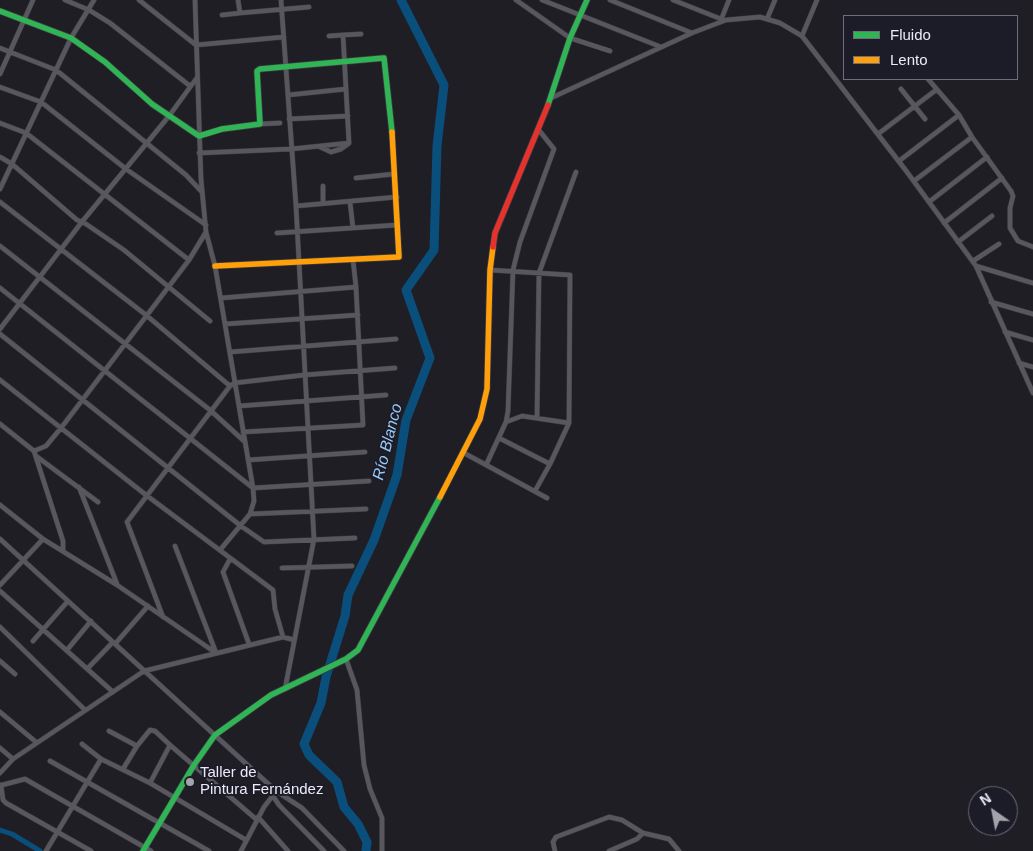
<!DOCTYPE html>
<html>
<head>
<meta charset="utf-8">
<style>
	body { margin:0 }
	#map { position:relative; width:1033px; height:851px; overflow:hidden; background:#1f1e25; font-family:Arial,sans-serif }
	canvas { display:block }
	.legend { position:absolute; left:843px; top:15px; width:175px; height:65px; box-sizing:border-box; background:#1c1b28; border:1px solid #6f6e7a; margin:0; padding:6px 9px; list-style:none; font-size:15px; color:#ecebf5 }
	.legend li { display:flex; align-items:center; gap:10px; height:25px }
	.legend b { width:25px; border:1px solid #6f6e7a }
	.north { position:absolute; left:968px; top:786px; width:50px; height:50px; box-sizing:border-box; background:#1c1b28; border:1px solid #6f6e7a; border-radius:50%; rotate:327deg; font-size:14px; font-weight:700; line-height:20px; text-align:center; color:#ecebf5 }
	.north::after { content:''; display:block; margin:auto; width:18px; height:22px; background:#a4a3ac; clip-path:polygon(50% 0,100% 100%,50% 72%,0 100%) }
</style>
</head>
<body>
<div id="map">
<canvas width="1033" height="851"></canvas>
<ul class="legend">
<li><b style="height:6px;background:#30b455"></b>Fluido</li>
<li><b style="height:6px;background:#ff9f0a"></b>Lento</li>
</ul>
<div class="north">N</div>
</div>
<script>
const ctx = document.querySelector('canvas').getContext('2d');
ctx.lineJoin = 'round';
function poly(rows) {
  const path = new Path2D();
  for (const r of rows) {
    path.moveTo(r[0], r[1]);
    for (let i = 2; i < r.length; i += 2) path.lineTo(r[i], r[i + 1]);
  }
  return path;
}
function stroke(path, color, width, dash) {
  ctx.strokeStyle = color;
  ctx.lineWidth = width;
  ctx.lineCap = dash ? 'butt' : 'round';
  ctx.setLineDash(dash || []);
  ctx.stroke(path);
}
function write(font, color, halo, rows, align = 'center') {
  ctx.font = font + ' Arial,sans-serif';
  ctx.lineWidth = 4;
  ctx.setLineDash([]);
  ctx.textBaseline = 'middle';
  ctx.strokeStyle = halo;
  ctx.fillStyle = color;
  for (const [text, x, y, turn = 0] of rows) {
    ctx.save();
    ctx.translate(x, y);
    ctx.rotate((+turn || 0) * Math.PI / 180);
    ctx.textAlign = isNaN(turn) ? turn : align;
    if (halo) ctx.strokeText(text, 0, 0);
    ctx.fillText(text, 0, 0);
    ctx.restore();
  }
}
stroke(poly([
	[0,830,12,834,40,851]
]), '#0a4e7b', 5);
stroke(poly([
	[366,851,367,842,358,824,344,807,337,782,309,755,304,744,321,703,326,677,345,616,348,595,374,540,397,475,406,420,430,358,406,290,434,250,437,146,444,85,401,0]
]), '#0a4e7b', 9);
const street = poly([
	[65,0,89,10,110,23,190,86],
	[139,0,196,45,284,37],
	[195,0,201,179,206,232,215,266,253,488,254,501,250,514,220,550],
	[238,0,240,13,309,7],
	[281,0,296,206,314,539,285,689],
	[516,0,570,38,610,51],
	[542,0,661,47],
	[610,0,692,33],
	[673,0,721,19],
	[222,15,240,13],
	[767,19,775,0],
	[721,20,729,0],
	[343,35,361,34],
	[329,36,343,35,349,143],
	[802,36,817,0],
	[0,48,56,70,186,175,201,191],
	[0,74,33,0],
	[928,79,959,115,972,137,1011,191,1013,196,1010,208,1010,228,1018,241,1033,247],
	[0,87,41,102,126,169,206,225],
	[901,89,925,119],
	[288,95,346,89],
	[551,98,692,33,726,20,760,17,780,23,802,36,907,172,976,266,1033,393],
	[289,119,348,116],
	[0,123,26,133,189,260],
	[260,124,280,123],
	[878,134,936,90],
	[320,147,331,152,341,149,348,144],
	[199,153,291,149,349,143],
	[0,157,12,164,77,220,86,224,124,250,210,321],
	[899,161,959,115],
	[356,178,394,174],
	[914,181,972,137],
	[0,189,71,38,94,0],
	[0,202,146,315,230,386],
	[350,202,353,228],
	[929,202,987,157],
	[323,203,323,186],
	[296,206,397,197],
	[944,223,1002,178],
	[277,233,397,225],
	[958,242,992,216],
	[0,246,210,410,244,441],
	[973,261,999,244],
	[976,266,1033,283],
	[490,270,570,275,569,423,550,464,535,491],
	[0,288,253,488,369,481],
	[221,298,356,287],
	[991,302,1033,314],
	[225,324,358,315],
	[0,329,81,223,169,116,196,79],
	[1005,332,1033,340],
	[0,334,241,526,264,542,355,538],
	[230,352,396,339],
	[1019,363,1033,367],
	[0,380,146,495,273,590,275,609,283,637],
	[239,406,386,395],
	[537,418,539,273,576,172],
	[506,422,522,416,569,423],
	[0,424,34,451],
	[243,432,363,425,356,287,353,260],
	[499,438,550,464],
	[464,453,547,498],
	[36,456,98,502],
	[248,460,365,452],
	[487,463,506,422,508,411,513,270,520,242,554,149,538,129],
	[79,487,117,584],
	[0,505,43,539,117,585,216,653],
	[250,514,366,509],
	[0,539,276,791,302,808,344,851],
	[175,546,215,650],
	[63,551,63,541,34,451,46,446,61,428,189,260,206,232],
	[230,559,223,572,249,644],
	[282,568,352,566],
	[0,585,43,539],
	[0,591,113,692],
	[163,617,127,522,230,386,234,383,304,375,395,368],
	[0,627,85,710],
	[33,641,68,601],
	[115,644,148,606],
	[67,650,91,621],
	[346,659,357,690,364,765,370,789,382,818,382,851],
	[0,661,15,674],
	[88,668,113,642],
	[0,712,36,742],
	[109,731,137,746,150,730,155,731,170,745],
	[82,744,101,759,150,783,246,840],
	[0,748,13,759,0,773],
	[13,759,144,671,283,637,294,640],
	[50,761,209,851],
	[123,769,137,746],
	[150,783,170,745,257,820],
	[1,785,3,800,6,803,91,851],
	[2,785,25,779,151,851],
	[273,796,279,805,324,851],
	[258,817,288,851],
	[46,851,101,759],
	[241,851,264,807,274,794],
	[555,851,553,842,556,837,609,817,622,820,643,833,669,839,679,851],
	[609,851,637,839,643,833]
]);
const fast = poly([
	[0,11,71,38,105,62,152,104,199,136,222,129,260,124,257,71,260,69,384,58,392,132],
	[548,105,570,38,587,0],
	[143,851,194,765,215,735,271,695,346,659,358,650,440,497]
]);
const slow = poly([
	[215,266,399,257,392,132],
	[440,497,480,419,487,389,490,270,493,247]
]);
const jam = poly([
	[493,247,495,233,548,105]
]);
stroke(street, '#3a3a40', 5.5);
stroke(fast, '#3a3a40', 7);
stroke(slow, '#3a3a40', 7);
stroke(jam, '#3a3a40', 7);
stroke(street, '#57575d', 4.5);
stroke(fast, '#30b455', 5.5);
stroke(slow, '#ff9f0a', 5.5);
stroke(jam, '#e5322d', 5.5);
for (const [x, y, r, color] of [
	[190,782,5,"#a4a3ac"]
]) {
  const dot = new Path2D();
  dot.arc(x, y, r, 0, 2 * Math.PI);
  ctx.fillStyle = color;
  ctx.fill(dot);
  stroke(dot, '#1c1b28', 2);
}
write('15px', '#ecebf5', '#1c1b28', [
	["Taller de",200,773],
	["Pintura Fernández",200,790]
], 'left');
write('italic 16px', '#98caf5', '#1c1b28', [
	["Río Blanco",388,442,-76]
]);
</script>
</body>
</html>
